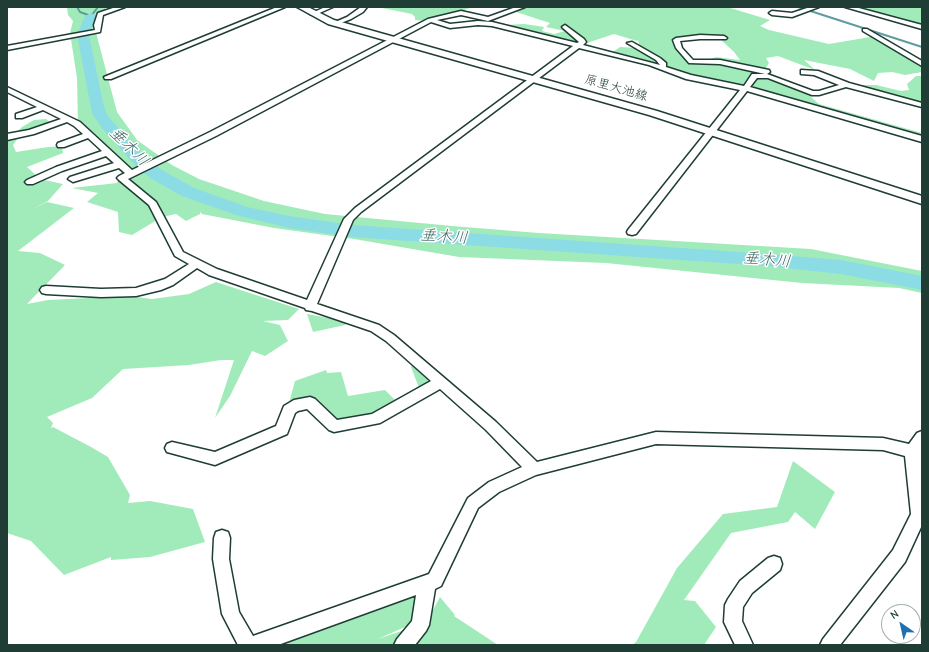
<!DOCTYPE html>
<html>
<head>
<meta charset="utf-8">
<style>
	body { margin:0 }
	#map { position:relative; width:929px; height:652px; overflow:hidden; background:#fff; font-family:"Comic Neue",sans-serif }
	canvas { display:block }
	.frame { position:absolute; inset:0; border:8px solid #1f3d34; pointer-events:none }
	.north { position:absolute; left:881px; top:604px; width:40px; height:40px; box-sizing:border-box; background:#fff; border:1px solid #a5b1ae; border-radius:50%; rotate:326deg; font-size:11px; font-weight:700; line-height:16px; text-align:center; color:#1f3d34 }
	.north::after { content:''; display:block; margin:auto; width:14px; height:18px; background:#1f6fb2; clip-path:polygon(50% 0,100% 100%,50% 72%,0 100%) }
</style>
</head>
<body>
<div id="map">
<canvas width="929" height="652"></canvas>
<div class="frame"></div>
<div class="north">N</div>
</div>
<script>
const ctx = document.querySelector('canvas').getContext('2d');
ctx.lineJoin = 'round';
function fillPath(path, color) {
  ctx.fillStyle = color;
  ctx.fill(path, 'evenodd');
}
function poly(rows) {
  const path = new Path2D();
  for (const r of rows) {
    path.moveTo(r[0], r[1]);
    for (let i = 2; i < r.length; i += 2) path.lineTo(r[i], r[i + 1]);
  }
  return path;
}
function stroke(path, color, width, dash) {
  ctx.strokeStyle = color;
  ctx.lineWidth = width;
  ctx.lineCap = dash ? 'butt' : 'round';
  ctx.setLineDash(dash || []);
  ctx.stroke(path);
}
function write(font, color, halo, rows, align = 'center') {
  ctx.font = font + ' "Comic Neue","Klee One",sans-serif';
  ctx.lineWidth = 3;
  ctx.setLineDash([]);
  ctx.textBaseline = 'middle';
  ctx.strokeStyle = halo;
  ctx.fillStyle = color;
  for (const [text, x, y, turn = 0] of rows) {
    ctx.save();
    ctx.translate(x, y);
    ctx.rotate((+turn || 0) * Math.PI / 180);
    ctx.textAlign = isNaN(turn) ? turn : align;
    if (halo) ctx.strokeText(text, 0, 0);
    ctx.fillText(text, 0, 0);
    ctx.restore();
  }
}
fillPath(poly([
	[67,7,107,7,101,13,94,25,117,112,137,140,172,165,199,179,264,201,325,214,452,226,539,233,811,249,922,271,922,293,899,288,802,283,606,263,459,257,354,239,274,228,202,214,200,212,200,214,186,221,176,214,162,217,132,235,119,232,118,212,87,202,98,193,72,188,117,183,123,168,78,125,77,78,70,33,73,21,68,15],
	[377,7,475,7,466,9,461,13,443,15,426,21,415,20,415,17,412,14],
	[512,7,727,7,770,20,760,26,769,30,829,44,876,36,922,67,922,72,905,75,892,72,878,73,874,81,850,69,804,60,815,70,778,56,766,58,769,63,766,68,766,72,783,78,780,79,809,92,812,98,819,104,922,133,922,138,739,88,689,77,663,67,663,63,637,47,639,45,638,40,637,41,614,34,587,43,584,39,565,31,580,40,579,43,506,25,524,24,538,26,544,27,542,31,554,34,565,31,546,27,550,23,513,11,516,8],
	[719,38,734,52,740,60,716,57,696,64,691,62,674,42],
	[849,7,922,7,922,26],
	[620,47,637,48,657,60,658,63,613,52],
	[916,76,922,76,922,104,851,85,876,85,901,91,909,90,907,84],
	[46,119,52,124,50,129,41,132,31,132,18,138,13,145,16,152,48,147,62,146,63,153,27,167,40,179,63,184,48,201,32,209,47,202,74,208,18,251,40,253,65,265,27,304,48,300,89,298,131,296,152,299,189,294,216,282,299,309,288,320,263,321,280,325,288,341,265,356,252,351,230,396,215,418,234,360,221,360,189,365,123,369,92,398,47,417,53,423,51,428,53,427,91,447,108,457,130,495,128,503,150,501,193,509,205,542,150,557,111,560,111,557,64,575,31,541,7,533,7,138,14,135,22,127,34,120],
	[307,314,334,319,346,323,345,325,313,332],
	[413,364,435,381,419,388,411,367],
	[326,370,327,373,341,372,348,396,385,390,396,401,368,416,334,426,314,400,289,403,295,381],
	[793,461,835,492,815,529,795,512,788,522,731,533,684,600,695,601,716,627,704,645,632,645,636,642,677,568,723,514,777,507],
	[417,594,416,622,378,639,413,627,433,610,440,597,455,615,454,616,498,645,275,645]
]), '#a1ebba');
stroke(poly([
	[77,7,80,12,91,16,98,7],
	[798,7,922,47],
	[481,21,495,23],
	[633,58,659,65]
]), '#609c9e', 2);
fillPath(poly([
	[91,13,97,16,89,35,102,98,106,113,112,121,146,158,162,170,194,188,247,207,289,216,352,225,767,254,841,260,922,276,922,290,841,274,767,266,352,237,289,228,236,215,182,196,150,178,134,164,101,127,92,113,77,35,85,16,91,13]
]), '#8bdce4');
const minor = poly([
	[116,7,125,7,103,15,100,32,7,50,7,46,95,30,94,25,98,13,116,7],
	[277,7,285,7,111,79,105,79,104,77,277,7],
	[325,7,333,7,315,15,310,14,325,7],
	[361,7,367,7,363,12,351,19,336,25,333,23,347,17,361,7],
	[516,7,525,7,488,21,461,15,437,20,450,24,478,21,492,22,577,43,579,42,563,28,562,27,565,25,584,39,586,42,583,45,660,65,656,60,627,43,632,42,660,58,666,63,666,67,691,75,744,86,752,74,765,74,720,64,689,63,676,48,673,40,676,38,700,35,724,36,727,38,726,39,700,39,680,41,682,48,693,60,720,60,769,70,770,72,767,74,813,91,819,91,839,85,814,75,801,74,801,70,818,71,849,83,922,103,922,107,846,87,819,95,812,95,768,78,757,78,750,87,922,136,922,142,747,91,636,234,632,235,628,234,627,232,628,230,740,90,686,79,649,65,579,48,361,212,353,220,317,304,379,325,394,335,496,422,537,462,656,432,883,438,909,444,917,433,922,431,922,463,921,463,922,525,905,562,840,645,820,645,823,639,893,550,911,514,905,456,883,450,656,444,536,475,499,492,478,508,441,586,435,589,429,625,426,631,415,645,394,645,397,639,412,621,416,595,278,645,238,645,222,614,213,559,214,538,216,532,222,530,228,532,230,538,229,559,239,612,253,636,429,574,468,498,489,482,522,467,486,430,440,389,380,423,334,432,329,430,307,409,298,411,295,413,287,434,215,465,167,452,165,448,167,444,172,442,215,452,276,426,284,406,294,400,310,397,315,399,337,420,372,414,431,381,386,341,371,331,312,311,306,310,305,308,209,275,197,268,173,285,161,290,136,296,101,297,46,294,42,293,40,290,42,287,46,286,101,289,136,288,165,279,189,264,175,256,149,205,119,180,117,178,119,176,125,173,119,168,73,182,68,179,70,177,114,163,106,156,62,171,33,184,27,184,25,182,27,180,56,167,102,151,88,138,64,147,58,147,57,145,58,143,83,134,74,126,67,122,34,134,7,140,7,134,29,130,61,119,43,110,22,118,16,118,16,114,37,107,7,92,7,87,80,122,132,170,210,132,428,19,461,11,488,17,516,7],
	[431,22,450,28,478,25,492,26,573,46,355,208,344,219,307,300,217,269,183,252,156,202,128,179,216,136,431,22],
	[810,7,819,7,792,17,772,15,769,13,772,11,792,13,810,7],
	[845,7,855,7,922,25,922,29,845,7],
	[863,29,867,29,922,61,922,66,863,31,863,29],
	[774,556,780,558,782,564,780,570,752,593,743,607,742,621,753,645,735,645,724,622,725,605,728,599,740,581,768,558,774,556]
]);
const secondary = poly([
	[297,7,308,7,334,20,657,111,922,196,922,204,649,115,328,24,297,7]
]);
stroke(minor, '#1f3d34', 3);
stroke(secondary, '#1f3d34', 3);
fillPath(minor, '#fff');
fillPath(secondary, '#fff');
write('13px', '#1f3d34', '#fff', [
	["原里大池線",616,88,16]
]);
write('italic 16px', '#3a6560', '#fff', [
	["垂木川",129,147,45],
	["垂木川",444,237,4],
	["垂木川",767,260,5]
]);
</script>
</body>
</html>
